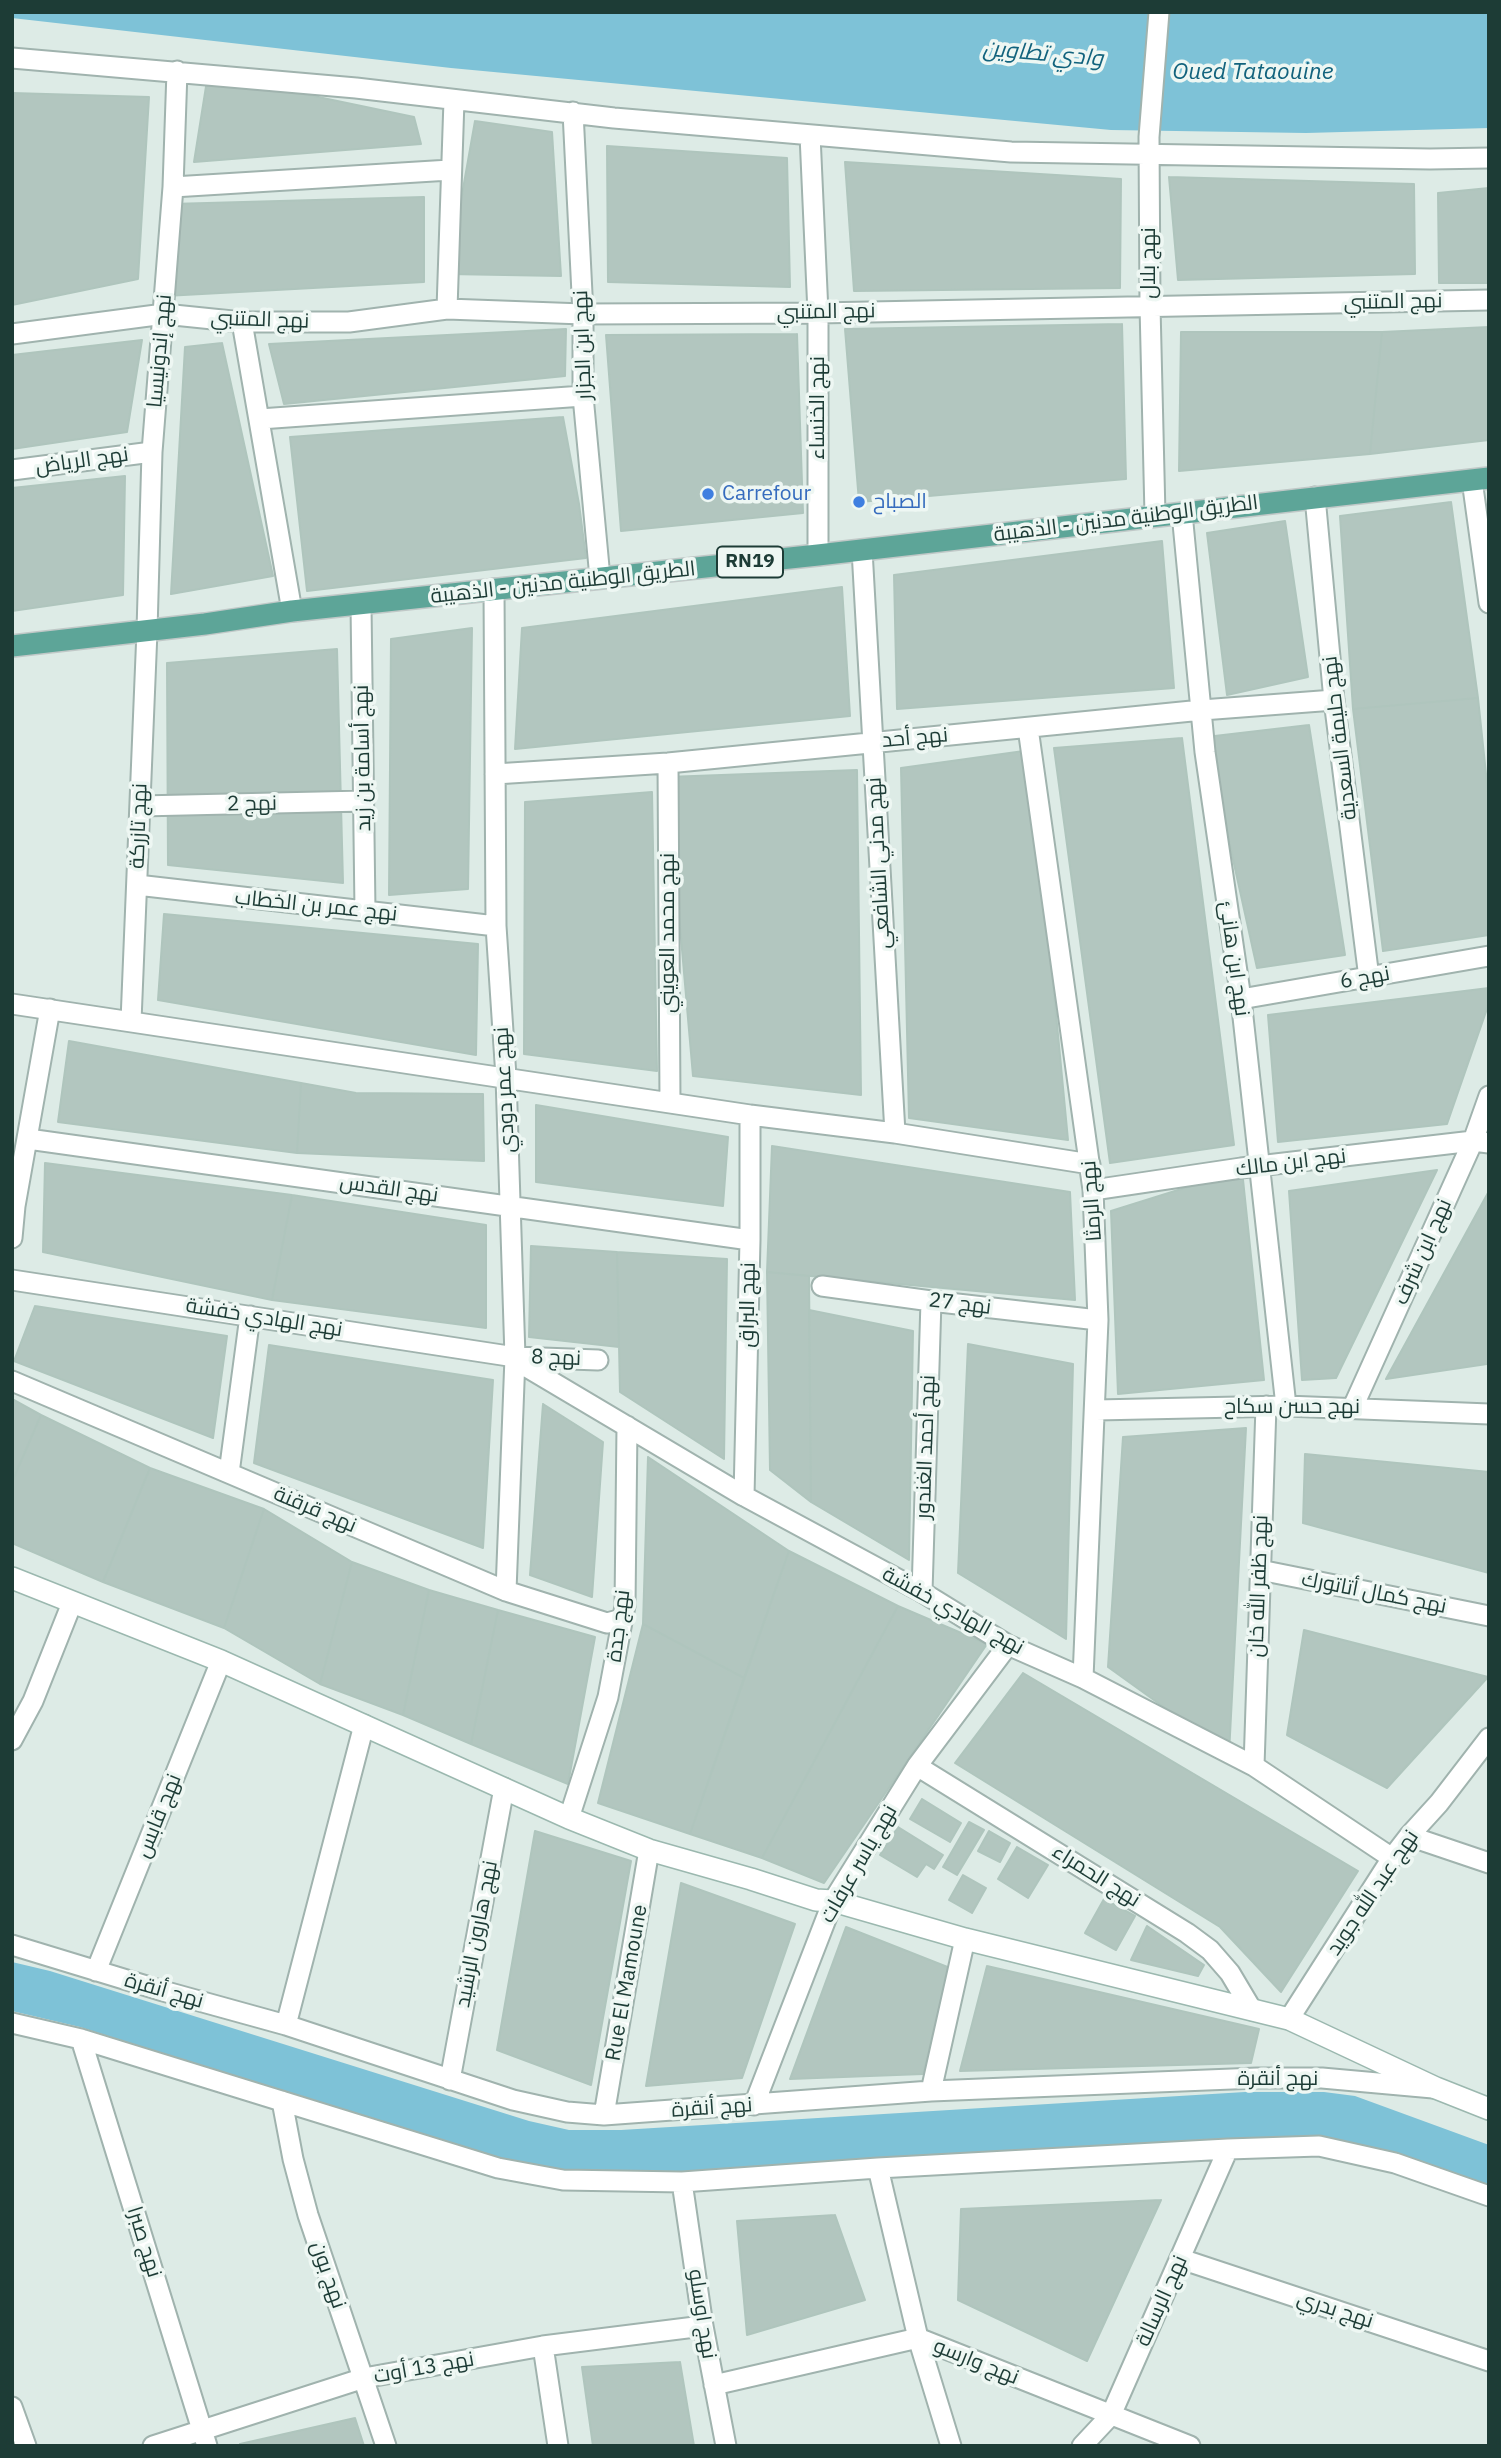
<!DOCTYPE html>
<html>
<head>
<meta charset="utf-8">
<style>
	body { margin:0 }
	#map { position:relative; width:1501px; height:2458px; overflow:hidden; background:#ddebe6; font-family:"IBM Plex Sans",sans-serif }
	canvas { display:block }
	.frame { position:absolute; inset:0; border:14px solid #1d3c36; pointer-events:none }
</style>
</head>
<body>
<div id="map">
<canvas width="1501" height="2458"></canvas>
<div class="frame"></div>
</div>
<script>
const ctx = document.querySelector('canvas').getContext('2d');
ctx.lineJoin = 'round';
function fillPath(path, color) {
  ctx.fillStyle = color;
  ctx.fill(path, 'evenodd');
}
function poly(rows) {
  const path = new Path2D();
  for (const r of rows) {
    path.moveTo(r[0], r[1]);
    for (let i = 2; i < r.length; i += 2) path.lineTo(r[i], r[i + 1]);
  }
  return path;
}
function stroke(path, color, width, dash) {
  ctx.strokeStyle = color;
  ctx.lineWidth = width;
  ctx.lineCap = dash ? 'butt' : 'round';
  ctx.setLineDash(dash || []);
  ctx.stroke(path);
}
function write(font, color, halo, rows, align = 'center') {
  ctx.font = font + ' "IBM Plex Sans",Cairo,sans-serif';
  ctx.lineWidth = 7;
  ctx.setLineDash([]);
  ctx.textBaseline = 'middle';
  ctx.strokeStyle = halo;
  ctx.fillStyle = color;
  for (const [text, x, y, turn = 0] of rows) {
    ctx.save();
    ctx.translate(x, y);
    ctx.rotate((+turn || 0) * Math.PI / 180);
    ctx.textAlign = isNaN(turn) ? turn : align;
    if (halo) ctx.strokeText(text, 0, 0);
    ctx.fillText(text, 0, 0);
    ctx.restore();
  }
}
fillPath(poly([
	[12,12,1489,12,1489,128,1306,133,1111,130,451,68,12,18],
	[12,1962,50,1971,529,2121,569,2130,621,2130,1245,2092,1324,2092,1355,2096,1489,2145,1489,2188,1369,2149,625,2175,524,2169,80,2027,12,2011]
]), '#7ec2d7');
const building = poly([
	[208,74,414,117,421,144,194,162,208,74],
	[12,93,149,97,138,279,12,305,12,93],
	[475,121,552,132,561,276,448,274,475,121],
	[607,146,787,158,790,287,608,282,607,146],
	[845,162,1121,179,1120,288,854,291,845,162],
	[1169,177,1414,184,1415,274,1178,280,1169,177],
	[1489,188,1489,283,1439,283,1438,193,1489,188],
	[424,197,424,282,165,296,171,204,424,197],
	[1122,324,1126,479,859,502,845,329,1122,324],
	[1489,327,1489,440,1370,454,1382,332,1489,327],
	[566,329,565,376,284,404,269,344,566,329],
	[1181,332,1382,332,1370,454,1179,471,1181,332],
	[797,334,803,513,621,531,606,335,797,334],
	[142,340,127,432,12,449,12,355,142,340],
	[222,343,273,576,171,594,185,347,222,343],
	[563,417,579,504,586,558,307,591,290,437,563,417],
	[125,476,123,595,12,611,12,488,125,476],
	[1451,502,1478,698,1353,709,1340,516,1451,502],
	[1285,521,1308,677,1227,695,1207,533,1285,521],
	[1162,541,1174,688,897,709,894,575,1162,541],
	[842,587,850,716,515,749,522,628,842,587],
	[472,628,468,889,389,895,391,639,472,628],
	[337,649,343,883,168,865,167,663,337,649],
	[1478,698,1489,802,1489,935,1383,951,1353,709,1478,698],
	[1309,725,1345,955,1257,968,1206,737,1309,725],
	[1182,738,1234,1145,1110,1163,1054,748,1182,738],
	[1031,750,1068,1140,909,1118,901,768,1031,750],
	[857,770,861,1095,693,1076,667,777,857,770],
	[652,792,657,1071,524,1054,525,802,652,792],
	[164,914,478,944,476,1055,158,1000,164,914],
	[1489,988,1489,1003,1447,1124,1278,1142,1268,1015,1489,988],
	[69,1041,301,1083,297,1153,58,1122,69,1041],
	[301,1083,356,1093,483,1094,484,1161,297,1153,301,1083],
	[536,1105,728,1137,723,1206,536,1182,536,1105],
	[772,1146,1070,1192,1075,1300,767,1272,772,1146],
	[45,1163,292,1195,272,1300,43,1252,45,1163],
	[1242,1170,1264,1380,1118,1394,1111,1211,1242,1170],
	[1437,1170,1336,1378,1302,1380,1289,1191,1437,1170],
	[1489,1191,1489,1358,1487,1364,1386,1379,1489,1191],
	[292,1195,486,1225,486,1328,272,1300,292,1195],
	[531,1246,617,1252,619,1347,529,1337,531,1246],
	[617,1252,727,1259,724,1459,620,1392,617,1252],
	[767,1272,809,1276,811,1502,770,1470,767,1272],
	[35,1306,227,1336,213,1438,14,1361,35,1306],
	[809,1310,913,1331,909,1560,811,1502,809,1310],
	[968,1344,1073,1364,1066,1639,958,1573,968,1344],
	[269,1345,493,1380,483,1548,254,1463,269,1345],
	[12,1399,41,1415,12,1482,12,1399],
	[543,1404,603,1442,592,1597,530,1575,543,1404],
	[41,1415,150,1468,103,1582,12,1543,12,1482,41,1415],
	[1246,1428,1229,1754,1108,1667,1123,1437,1246,1428],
	[1305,1454,1489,1472,1489,1573,1303,1523,1305,1454],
	[648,1457,789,1551,744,1678,643,1624,648,1457],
	[150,1468,264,1509,224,1628,103,1582,150,1468],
	[264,1509,352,1562,320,1684,224,1628,264,1509],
	[789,1551,898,1606,762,1858,690,1834,789,1551],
	[352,1562,429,1590,403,1715,320,1684,352,1562],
	[429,1590,498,1610,471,1744,403,1715,429,1590],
	[898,1606,987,1644,824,1883,762,1858,898,1606],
	[498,1610,595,1637,568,1784,471,1744,498,1610],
	[643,1624,744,1678,690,1834,598,1803,643,1624],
	[1304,1630,1488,1677,1387,1788,1287,1735,1304,1630],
	[1023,1673,1358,1871,1281,1992,1220,1927,955,1763,1023,1673],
	[922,1799,961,1823,950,1842,910,1819,922,1799],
	[969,1822,984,1830,957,1875,943,1867,969,1822],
	[898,1827,943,1855,934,1869,926,1864,917,1877,880,1855,898,1827],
	[535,1831,631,1861,591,2085,497,2050,535,1831],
	[989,1831,1010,1843,1000,1862,978,1851,989,1831],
	[1017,1847,1048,1865,1028,1898,998,1879,1017,1847],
	[963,1875,986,1888,972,1913,949,1900,963,1875],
	[681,1883,795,1924,742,2078,646,2086,681,1883],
	[1104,1899,1135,1916,1116,1950,1085,1933,1104,1899],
	[1147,1926,1204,1965,1198,1976,1131,1960,1147,1926],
	[846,1927,950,1968,923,2074,790,2079,846,1927],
	[987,1966,1259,2029,1251,2063,960,2071,987,1966],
	[1161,2200,1087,2361,958,2300,961,2209,1161,2200],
	[835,2215,865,2300,747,2335,737,2221,835,2215],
	[680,2362,694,2446,593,2446,582,2367,680,2362],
	[355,2418,364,2446,241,2446,240,2444,355,2418]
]);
fillPath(building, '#b2c6bf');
stroke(building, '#afc5bd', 2);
const street = poly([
	[12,58,356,88,614,118,1011,152,1430,159,1489,158],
	[573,112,583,314,583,396,600,578],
	[810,135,818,313,818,555],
	[173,187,450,170],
	[447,309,454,100],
	[242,322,292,611],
	[12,334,164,314,242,322,349,322,447,309,583,314,818,313,1489,300],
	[260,419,583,396],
	[12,470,152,452],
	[1472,480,1489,603],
	[1315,497,1334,700,1369,978],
	[1182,513,1205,752,1241,999,1286,1406],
	[1155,515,1150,306,1149,137,1159,12],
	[862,550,895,1133],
	[494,589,496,926,506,1077,515,1357,506,1591],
	[361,605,365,911],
	[1028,728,1093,1190,1098,1320,1083,1678],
	[668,763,670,1102],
	[495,774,668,763,1202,710,1334,700],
	[140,806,364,801],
	[137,885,496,926],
	[1241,999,1489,956],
	[12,1004,750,1115,895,1133,1090,1164],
	[131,1021,147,631,152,452,173,187,177,71],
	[28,1139,750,1240],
	[1093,1190,1241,1168,1473,1141,1489,1143],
	[12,1238,15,1206,50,1009],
	[12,1280,515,1357,598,1360],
	[822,1286,931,1301,1098,1320],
	[515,1360,744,1496,922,1592,1008,1645,1083,1678,1254,1766,1392,1858],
	[12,1381,506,1591,607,1623,622,1619],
	[1353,1407,1473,1141,1489,1096],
	[1096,1410,1286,1406,1489,1414],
	[229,1473,250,1316],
	[744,1496,750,1240,750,1115],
	[1260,1570,1489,1616],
	[922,1592,931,1301],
	[12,1740,33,1701,72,1603],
	[917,1766,1187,1933,1210,1950,1230,1973,1252,2010],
	[1254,1766,1266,1406],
	[569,1818,608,1697,625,1606,627,1426],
	[1409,1836,1489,1863],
	[12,1945,163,1991,286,2025,513,2100,567,2112,604,2115,931,2091,1257,2078,1322,2078,1433,2088],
	[96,1971,221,1661],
	[1289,2019,1392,1858,1409,1836,1439,1803,1489,1738],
	[12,2023,81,2039,498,2168,563,2180,682,2182,878,2168,1228,2149,1319,2146,1395,2163,1489,2196],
	[286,2025,364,1725],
	[81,2039,207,2446],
	[450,2080,504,1788],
	[931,2091,965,1939],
	[282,2101,293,2159,308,2215,386,2446],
	[754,2105,833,1901,917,1766,1008,1645],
	[604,2115,649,1850],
	[878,2168,918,2338,951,2446],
	[682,2182,703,2326,726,2446],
	[1181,2259,1489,2361],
	[543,2346,558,2446],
	[714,2385,918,2338,1190,2446],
	[12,2407,26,2446],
	[153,2446,364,2378,543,2346,703,2326],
	[1082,2446,1111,2415,1228,2149]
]);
const secondary = poly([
	[12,1578,221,1661,569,1818,649,1850,751,1879,816,1900,833,1901,965,1939,1289,2019,1436,2088,1489,2109]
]);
const primary = poly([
	[12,646,205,624,292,611,818,555,1489,478]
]);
stroke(street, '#a0b3ae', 23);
stroke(secondary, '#9bb8af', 24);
stroke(primary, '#c0c8c7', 24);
stroke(street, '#fff', 19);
stroke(secondary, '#fff', 21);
stroke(primary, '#5da598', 21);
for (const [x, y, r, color] of [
	[708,494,7,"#3f7fe0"],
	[859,502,7,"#3f7fe0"]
]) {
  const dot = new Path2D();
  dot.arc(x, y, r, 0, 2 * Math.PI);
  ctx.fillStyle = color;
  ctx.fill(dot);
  stroke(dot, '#eef7f3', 2.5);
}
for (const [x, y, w] of [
	[750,562,66]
]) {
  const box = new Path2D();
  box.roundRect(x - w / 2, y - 15.5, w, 31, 5);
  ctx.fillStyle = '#eef7f3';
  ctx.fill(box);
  stroke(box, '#1d3c36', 2);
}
write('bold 19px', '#1d3c36', null, [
	["RN19",750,562]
]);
write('21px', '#1d3c36', '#eef7f3', [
	["نهج بلال",1149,263,-90],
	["نهج المتنبي",1393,302,-1],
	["نهج المتنبي",826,312,-1],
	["نهج المتنبي",260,320,2],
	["نهج ابن الجزار",583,345,-92],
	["نهج إندونيسيا",160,351,-85],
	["نهج الخنساء",818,408,-90],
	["نهج الرياض",82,461,-8],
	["الطريق الوطنية مدنين - الذهيبة",1126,519,-7],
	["الطريق الوطنية مدنين - الذهيبة",563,583,-6],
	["نهج أحد",915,738,-5],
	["نهج حليمة السعدية",1340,738,-97],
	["نهج أسامة بن زيد",363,758,-91],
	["نهج 2",252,804,-1],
	["نهج تازركة",139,826,-88],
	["نهج مدني الشافعي",879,863,-93],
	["نهج عمر بن الخطاب",316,906,6],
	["نهج محمد العويني",668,933,-90],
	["نهج ابن هانئ",1234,959,82],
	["نهج 6",1365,978,-10],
	["نهج عمر دودي",505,1090,-93],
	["نهج ابن مالك",1291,1163,-7],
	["نهج القدس",389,1189,8],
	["نهج الرمثا",1092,1201,-94],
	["نهج ابن شرف",1423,1252,-66],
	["نهج 27",960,1304,7],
	["نهج البراق",748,1305,-89],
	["نهج الهادي خفشة",264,1318,9],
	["نهج 8",556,1358,2],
	["نهج حسن سكاح",1292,1407],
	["نهج أحمد الغندور",926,1447,-88],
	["نهج قرقنة",315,1510,23],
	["نهج ظفر الله خان",1259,1586,-88],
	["نهج كمال أتاتورك",1374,1593,11],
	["نهج الهادي خفشة",953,1611,29],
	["نهج جدة",619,1626,-83],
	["نهج قابس",159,1816,-68],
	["نهج ياسر عرفات",859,1864,-60],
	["نهج الحمراء",1096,1876,32],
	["نهج عبد الله جويد",1373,1893,-56],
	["نهج هارون الرشيد",477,1934,-79],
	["Rue El Mamoune",627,1983,-80],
	["نهج أنقرة",164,1991,16],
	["نهج أنقرة",1278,2079],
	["نهج أنقرة",712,2108,-4],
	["نهج صبرا",144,2242,73],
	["نهج بون",328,2275,71],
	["نهج الرسالة",1162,2301,-66],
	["نهج بدري",1335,2310,18],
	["نهج اوسلو",702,2314,81],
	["نهج وارسو",976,2362,22],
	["نهج 13 أوت",424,2368,-10]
]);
write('21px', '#366cbe', '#eef7f3', [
	["Carrefour",722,494],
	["الصباح",873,502]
], 'left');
write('italic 23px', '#12637d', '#eef7f3', [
	["وادي تطاوين",1043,54,5],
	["Oued Tataouine",1253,72]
]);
</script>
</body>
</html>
